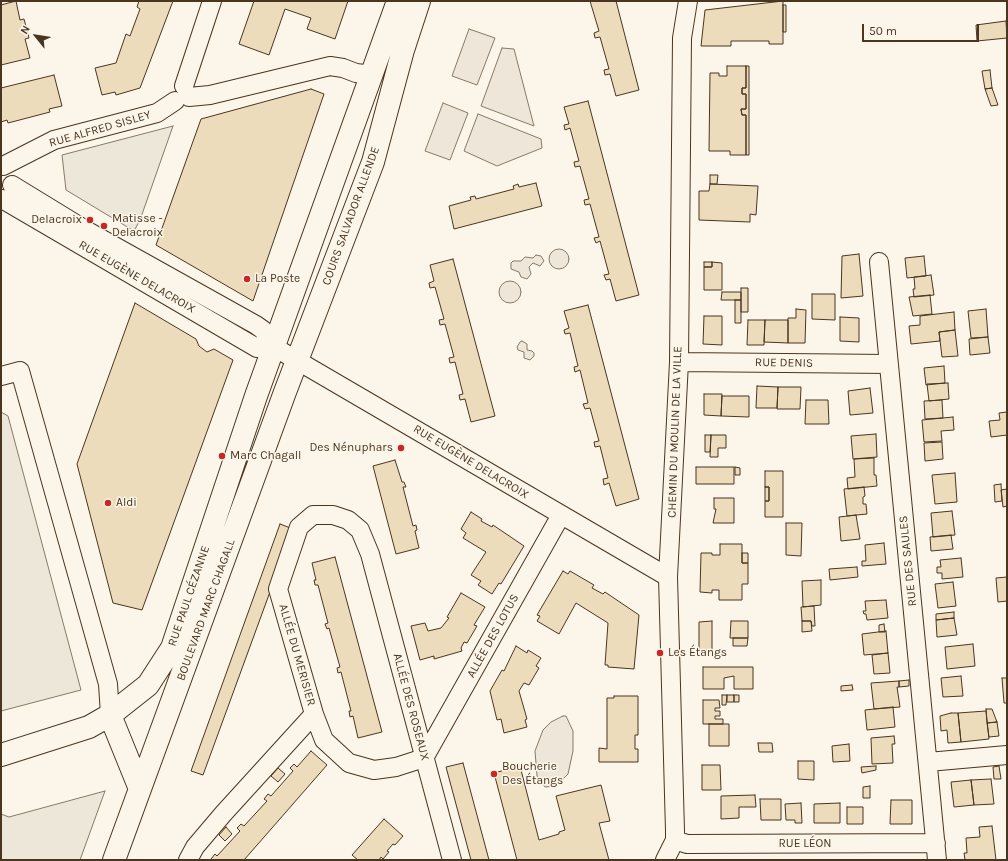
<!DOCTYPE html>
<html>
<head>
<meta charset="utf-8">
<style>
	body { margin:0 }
	#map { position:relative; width:1008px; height:861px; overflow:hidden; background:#fbf6e9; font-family:Karla,sans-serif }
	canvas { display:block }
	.frame { position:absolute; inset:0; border:2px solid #4a3520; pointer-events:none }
	.north { position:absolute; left:16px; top:16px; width:40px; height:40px; -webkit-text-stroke:3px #fbf6e9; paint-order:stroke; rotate:300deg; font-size:11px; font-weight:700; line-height:16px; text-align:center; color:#4a3520 }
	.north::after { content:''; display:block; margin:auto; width:14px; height:18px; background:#4a3520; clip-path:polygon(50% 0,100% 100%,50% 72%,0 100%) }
	.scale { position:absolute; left:862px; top:24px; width:117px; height:18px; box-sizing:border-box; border:2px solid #4a3520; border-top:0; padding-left:5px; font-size:12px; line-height:14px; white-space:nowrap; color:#4a3520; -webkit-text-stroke:3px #fbf6e9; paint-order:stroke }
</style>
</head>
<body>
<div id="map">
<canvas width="1008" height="861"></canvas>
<div class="frame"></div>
<div class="north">N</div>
<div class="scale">50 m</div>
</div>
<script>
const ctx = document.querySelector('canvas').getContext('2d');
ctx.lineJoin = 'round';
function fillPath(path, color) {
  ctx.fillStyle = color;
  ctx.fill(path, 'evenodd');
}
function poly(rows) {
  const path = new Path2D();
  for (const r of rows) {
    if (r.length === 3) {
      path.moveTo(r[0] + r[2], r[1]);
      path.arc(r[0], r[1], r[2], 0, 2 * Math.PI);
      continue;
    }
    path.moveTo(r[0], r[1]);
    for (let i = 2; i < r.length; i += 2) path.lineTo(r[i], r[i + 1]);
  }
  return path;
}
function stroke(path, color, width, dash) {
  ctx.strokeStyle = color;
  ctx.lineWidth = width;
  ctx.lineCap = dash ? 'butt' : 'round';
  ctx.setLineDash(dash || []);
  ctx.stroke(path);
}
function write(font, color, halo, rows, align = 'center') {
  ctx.font = font + ' Karla,sans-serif';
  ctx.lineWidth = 3;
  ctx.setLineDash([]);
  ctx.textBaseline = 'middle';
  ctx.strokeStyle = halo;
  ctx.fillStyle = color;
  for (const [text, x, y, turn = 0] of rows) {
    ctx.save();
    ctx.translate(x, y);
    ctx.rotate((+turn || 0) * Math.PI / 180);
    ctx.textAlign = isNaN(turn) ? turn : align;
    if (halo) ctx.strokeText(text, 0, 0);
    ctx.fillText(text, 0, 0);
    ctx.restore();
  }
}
const green = poly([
	[469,29,495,38,477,85,452,76,469,29],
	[502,48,514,49,534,126,481,106,502,48],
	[443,103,468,113,450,160,425,151,443,103],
	[478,114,541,139,542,148,497,166,464,151,478,114],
	[559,259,10],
	[536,255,541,256,544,261,540,266,533,263,529,267,531,274,527,279,521,277,519,272,511,269,511,263,513,261,521,261,525,257,533,258,536,255],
	[510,292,11],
	[522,341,527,344,527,350,532,351,534,353,534,356,530,360,524,358,524,352,518,350,517,347,520,342,522,341],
	[563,716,566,716,573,731,573,751,568,774,556,786,545,787,537,776,535,751,543,730,551,722,563,716]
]);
fillPath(green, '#ede6d9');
stroke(green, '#887966', 1);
const parking = poly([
	[173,126,140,220,134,231,66,190,62,155,173,126],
	[1,412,8,416,81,690,1,711,1,412],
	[105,791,80,860,1,860,1,814,9,817,105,791]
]);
fillPath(parking, '#ede7d9');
stroke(parking, '#887966', 1);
const building = poly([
	[16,1,20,20,24,19,29,38,25,39,30,58,1,65,1,5,16,1],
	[139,1,173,1,140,88,116,95,115,92,102,95,95,68,116,63,126,34,130,36,140,9,137,7,139,1],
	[254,1,348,1,335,39,307,29,311,18,285,9,269,55,239,44,254,1],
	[590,1,616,1,639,90,616,96,610,74,605,75,604,70,609,69,600,37,595,38,594,33,599,31,590,1],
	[783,1,783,44,769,44,769,41,731,41,731,46,701,46,705,10,783,1],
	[783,5,786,5,786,32,783,32,783,5],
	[1006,21,1007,38,977,41,976,25,1006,21],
	[727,66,746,66,746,88,742,88,742,94,746,94,746,109,741,109,742,115,746,115,746,155,730,155,730,151,709,151,710,73,719,73,719,76,727,76,727,66],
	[746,66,749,66,749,155,746,155,746,115,742,115,741,109,746,109,746,94,742,94,742,88,746,88,746,66],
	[990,70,992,88,985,89,982,71,990,70],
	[54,75,62,106,49,109,50,112,8,123,7,120,1,122,1,88,54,75],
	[992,88,998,105,991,106,985,89,992,88],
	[311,89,324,94,253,301,156,245,201,119,311,89],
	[588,101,639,295,616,301,610,279,606,280,604,275,609,274,600,241,596,243,594,238,599,237,590,204,585,205,584,200,589,199,580,166,575,167,574,162,579,161,570,128,565,130,564,125,569,124,564,107,588,101],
	[710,175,718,175,717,184,710,184,710,175],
	[536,183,542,206,454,229,449,206,471,200,470,197,475,196,476,199,514,189,513,186,518,184,519,187,536,183],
	[710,184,758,186,756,215,750,214,750,222,699,220,699,191,709,191,710,184],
	[859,254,863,296,841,298,842,256,859,254],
	[924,256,926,276,907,278,905,258,924,256],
	[453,259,495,416,471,422,465,399,460,400,459,395,463,394,455,362,450,363,449,358,454,357,445,324,440,325,439,320,444,319,435,287,430,288,429,283,434,281,430,265,453,259],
	[704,262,712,262,712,267,704,267,704,262],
	[712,262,722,263,722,290,704,290,704,267,712,267,712,262],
	[931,275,934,295,914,297,913,289,915,289,914,277,931,275],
	[741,288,748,288,748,312,741,312,741,288],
	[722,292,741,292,741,300,721,300,722,292],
	[812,294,835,294,835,320,812,319,812,294],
	[930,295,932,314,913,316,909,297,930,295],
	[735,300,741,300,741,323,735,323,735,300],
	[135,303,196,339,199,346,207,352,214,349,233,360,142,610,113,603,77,464,135,303],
	[588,305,639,499,616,506,609,483,604,485,603,479,608,478,600,446,595,447,594,442,599,441,590,408,585,409,583,404,588,403,580,370,575,372,574,367,578,366,570,333,565,334,564,330,569,328,564,311,588,305],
	[796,309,806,310,805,343,788,343,788,318,796,318,796,309],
	[986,309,988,337,971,338,968,311,986,309],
	[954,312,955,330,939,332,940,341,911,344,909,326,920,325,920,316,954,312],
	[704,316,722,316,722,345,703,344,704,316],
	[840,317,859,318,859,342,840,341,840,317],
	[748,320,765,320,764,345,747,345,748,320],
	[765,320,788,320,788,343,764,342,765,320],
	[955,330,958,356,942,357,939,332,955,330],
	[988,337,990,353,970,355,969,339,988,337],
	[944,366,945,383,926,385,924,368,944,366],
	[948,383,949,399,929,401,927,384,948,383],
	[757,386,778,387,777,408,756,408,757,386],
	[778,387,801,387,800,409,777,409,778,387],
	[870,388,873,413,850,415,848,391,870,388],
	[704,394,722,394,721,416,704,415,704,394],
	[722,396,749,396,749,417,721,416,722,396],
	[806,400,828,400,829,424,805,424,806,400],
	[942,400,943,418,925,419,924,401,942,400],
	[1007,412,1007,435,991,437,989,421,1000,420,999,413,1007,412],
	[953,417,954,430,941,431,942,441,924,442,922,420,953,417],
	[876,434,877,457,853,459,851,436,876,434],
	[705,435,711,435,710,452,705,452,705,435],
	[711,435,726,435,726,448,718,448,718,457,710,457,711,435],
	[942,442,943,459,925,461,924,443,942,442],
	[874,458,874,475,876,475,877,486,848,489,847,478,855,477,854,459,874,458],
	[395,460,402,482,404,482,406,487,403,487,413,526,416,525,417,530,415,531,419,548,396,554,373,466,395,460],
	[696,467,734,467,734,484,696,484,696,467],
	[735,467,740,468,740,475,735,475,735,467],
	[765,471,783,471,783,517,765,517,765,501,769,501,769,487,765,487,765,471],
	[955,473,957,502,935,504,932,475,955,473],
	[1001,484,1002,501,995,502,994,485,1001,484],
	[765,487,769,487,769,501,765,501,765,487],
	[864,487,865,496,863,497,863,504,866,504,867,514,847,516,844,489,864,487],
	[1007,489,1007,506,1003,507,1001,490,1007,489],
	[714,498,734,498,734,523,713,523,716,509,714,509,714,498],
	[952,511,955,535,933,537,931,513,952,511],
	[471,512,482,519,481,521,492,527,493,525,524,546,501,584,499,583,492,594,478,585,481,581,471,575,486,552,463,538,466,533,461,529,471,512],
	[856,515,860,539,841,541,839,517,856,515],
	[786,523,802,523,801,556,786,555,786,523],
	[280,524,293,529,203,775,191,771,280,524],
	[951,535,953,549,931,551,930,537,951,535],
	[884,543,886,564,862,566,862,561,866,561,865,545,884,543],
	[720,544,742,544,742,563,748,563,748,584,742,584,742,600,719,600,719,590,712,590,712,593,700,592,701,553,712,553,712,555,720,555,720,544],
	[742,553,748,553,748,563,742,563,742,553],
	[335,557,382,732,358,738,353,716,350,717,349,711,351,711,341,672,338,673,337,668,340,667,329,628,327,629,325,624,328,623,318,585,315,585,314,580,316,580,312,563,335,557],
	[961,558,963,577,942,579,942,573,937,573,937,567,941,567,940,560,961,558],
	[857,567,858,577,830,580,829,569,857,567],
	[563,571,568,574,570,571,594,585,592,588,603,594,605,592,639,615,634,669,608,667,608,665,605,665,608,623,576,603,559,634,537,621,540,616,537,615,563,571],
	[1007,577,1007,601,998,602,996,578,1007,577],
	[821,580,821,605,803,607,802,581,821,580],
	[953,582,956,606,938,608,935,584,953,582],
	[461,593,485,607,474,625,477,626,467,643,464,642,461,648,462,651,434,659,434,656,420,660,411,626,425,623,428,631,441,628,449,618,447,617,461,593],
	[886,600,888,618,867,620,866,614,864,614,863,611,866,611,865,601,886,600],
	[814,606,815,626,812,626,811,621,802,621,801,607,814,606],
	[954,612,954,618,936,620,936,614,954,612],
	[954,618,957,635,937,637,936,620,954,618],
	[712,621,712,650,699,650,699,622,712,621],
	[731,621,748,621,748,638,730,638,731,621],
	[802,621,811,621,812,631,802,632,802,621],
	[884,624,885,632,879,632,879,625,884,624],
	[886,631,888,653,864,655,862,634,886,631],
	[733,638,748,638,747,646,733,646,733,638],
	[973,644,975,666,947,669,945,647,973,644],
	[516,646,527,653,528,650,541,658,536,666,539,668,529,685,524,683,519,691,527,719,525,720,527,727,504,733,501,719,497,720,490,691,502,670,504,671,516,646],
	[888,653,890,673,874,674,872,655,888,653],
	[703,667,753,667,753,689,734,689,734,676,724,678,724,689,703,689,703,667],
	[961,676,963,696,943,697,941,678,961,676],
	[1002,678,1007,678,1007,703,1004,703,1002,678],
	[909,680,909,686,899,687,899,681,909,680],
	[899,681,899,687,897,687,900,707,874,709,871,683,899,681],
	[852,685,853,690,841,691,841,686,852,685],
	[722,695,727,695,726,705,722,705,722,695],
	[727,695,734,695,734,702,727,702,727,695],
	[734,695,739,695,739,702,734,702,734,695],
	[614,696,638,696,638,735,635,735,635,749,638,749,638,762,599,762,599,748,607,749,607,698,614,698,614,696],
	[703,700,719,700,720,708,715,708,715,711,720,711,720,716,715,716,715,719,723,719,723,724,703,724,703,700],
	[893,707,895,727,867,730,865,710,893,707],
	[986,709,992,709,997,722,987,723,986,709],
	[986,711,989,739,961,742,958,713,986,711],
	[951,713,958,713,961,742,948,743,947,730,941,731,940,716,951,713],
	[997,722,999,736,989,737,987,723,997,722],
	[709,724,729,724,729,746,709,746,709,724],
	[894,736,895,744,892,744,893,763,872,764,871,738,894,736],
	[758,743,772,743,773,752,759,752,758,743],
	[849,744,850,761,833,762,832,746,849,744],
	[311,751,327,765,244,860,212,860,211,859,215,854,217,856,240,831,237,828,241,824,244,826,267,801,264,799,268,794,271,796,293,771,290,768,294,764,297,767,311,751],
	[798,761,814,761,814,780,798,779,798,761],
	[463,763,489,860,471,860,446,767,463,763],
	[702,765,720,765,721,790,702,790,702,765],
	[520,766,539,840,559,834,559,832,565,830,556,796,601,785,610,821,599,823,609,860,517,860,494,773,520,766],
	[876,766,876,770,862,773,861,767,876,766],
	[999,766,1001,779,994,779,993,767,999,766],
	[278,768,285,774,278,782,271,776,278,768],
	[991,779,994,804,974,805,971,780,991,779],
	[971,780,974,805,954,807,951,782,971,780],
	[870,786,870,798,863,798,863,787,870,786],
	[755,795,756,807,739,807,739,818,721,819,721,796,755,795],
	[760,799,781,799,781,820,761,820,760,799],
	[891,800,912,800,912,824,890,824,891,800],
	[801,803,802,823,795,823,795,820,786,820,785,804,801,803],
	[840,803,840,823,814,823,814,804,840,803],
	[847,807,863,807,863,824,847,824,847,807],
	[384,819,403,836,395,845,393,844,387,851,389,852,383,859,381,857,379,860,358,860,352,855,384,819],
	[992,826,996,860,965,860,964,853,967,853,966,838,980,837,979,827,992,826],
	[226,827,232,834,225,841,219,835,226,827]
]);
fillPath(building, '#ecdcbc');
stroke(building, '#4a3520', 1);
const minor = poly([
	[184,86,212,1],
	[189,97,210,95,330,66,343,68,356,73,373,75],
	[3,166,54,140,157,113,175,101],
	[12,185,84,229,256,325,263,330,274,347,668,577],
	[2,199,257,348,274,347],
	[879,262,937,860],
	[679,362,889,364],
	[1,376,20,371,108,684,110,715],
	[314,714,324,740,349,763,374,770,396,767,424,758,561,515],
	[928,762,1007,755],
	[675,840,687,844,936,843],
	[188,860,195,847,223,814,314,714,278,589,299,527,313,515,333,515,348,520,360,530,370,554,452,860],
	[665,860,675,840,675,831,668,577,679,362,682,38,688,1]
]);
const major = poly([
	[110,715,140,789],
	[1,755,89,727,110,715,148,685,172,648,256,396,398,1],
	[114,860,285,392,373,162,403,50,419,1]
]);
stroke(minor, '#4a3520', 20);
stroke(major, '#4a3520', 24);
stroke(minor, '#fbf6e9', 18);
stroke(major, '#fbf6e9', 22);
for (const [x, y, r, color] of [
	[90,220,4,"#c62828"],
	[104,226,4,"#c62828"],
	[247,279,4,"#c62828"],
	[401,448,4,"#c62828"],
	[222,456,4,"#c62828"],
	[108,503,4,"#c62828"],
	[660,653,4,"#c62828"],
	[494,774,4,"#c62828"]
]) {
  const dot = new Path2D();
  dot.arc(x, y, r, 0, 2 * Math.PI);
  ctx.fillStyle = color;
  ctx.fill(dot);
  stroke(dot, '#fbf6e9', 1.5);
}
write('12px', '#4a3520', '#fbf6e9', [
	["RUE ALFRED SISLEY",100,129,-16],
	["COURS SALVADOR ALLENDE",351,216,-70],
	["RUE EUGÈNE DELACROIX",137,277,30],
	["RUE DENIS",784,363,1],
	["CHEMIN DU MOULIN DE LA VILLE",675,432,-88],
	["RUE EUGÈNE DELACROIX",471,462,31],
	["RUE DES SAULES",908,561,-96],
	["RUE PAUL CÉZANNE",189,596,-71],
	["BOULEVARD MARC CHAGALL",206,610,-70],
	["ALLÉE DES LOTUS",493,636,-61],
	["ALLÉE DU MERISIER",297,655,74],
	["ALLÉE DES ROSEAUX",411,707,75],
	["RUE LÉON",805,844]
]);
write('12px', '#4a3520', '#fbf6e9', [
	["Matisse -",112,219],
	["Delacroix",112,233],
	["Delacroix",82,220,"right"],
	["La Poste",255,279],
	["Des Nénuphars",393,448,"right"],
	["Marc Chagall",230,456],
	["Aldi",116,503],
	["Les Étangs",668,653],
	["Boucherie",502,767],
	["Des Étangs",502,781]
], 'left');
</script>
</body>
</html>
